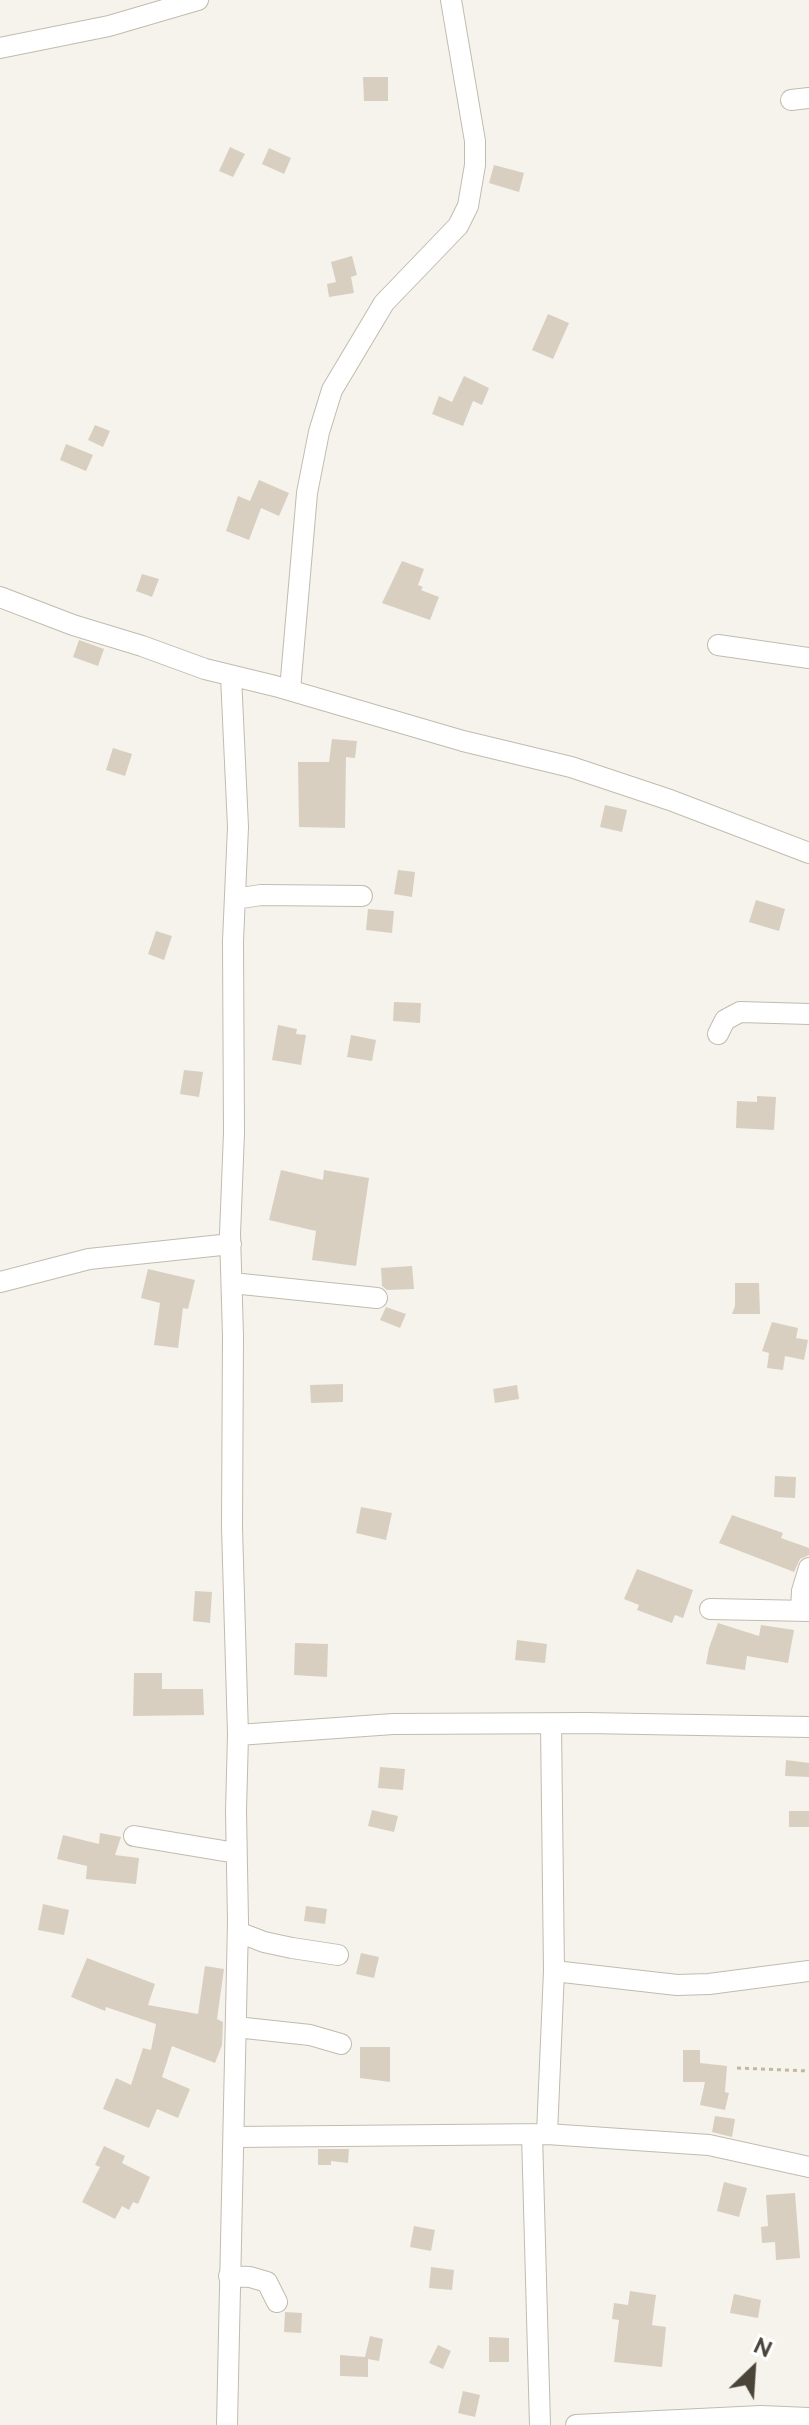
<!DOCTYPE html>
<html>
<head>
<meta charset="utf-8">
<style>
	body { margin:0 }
	#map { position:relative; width:809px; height:2425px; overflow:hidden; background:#f6f3ec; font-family:Raleway,sans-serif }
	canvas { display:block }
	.north { position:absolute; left:713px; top:2329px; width:80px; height:80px; -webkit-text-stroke:6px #fff; paint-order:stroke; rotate:25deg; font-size:22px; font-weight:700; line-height:32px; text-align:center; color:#4b4439 }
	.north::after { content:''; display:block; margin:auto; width:28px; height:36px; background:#4b4439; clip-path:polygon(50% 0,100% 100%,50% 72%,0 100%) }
</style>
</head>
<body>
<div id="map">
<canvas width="809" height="2425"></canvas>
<div class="north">N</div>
</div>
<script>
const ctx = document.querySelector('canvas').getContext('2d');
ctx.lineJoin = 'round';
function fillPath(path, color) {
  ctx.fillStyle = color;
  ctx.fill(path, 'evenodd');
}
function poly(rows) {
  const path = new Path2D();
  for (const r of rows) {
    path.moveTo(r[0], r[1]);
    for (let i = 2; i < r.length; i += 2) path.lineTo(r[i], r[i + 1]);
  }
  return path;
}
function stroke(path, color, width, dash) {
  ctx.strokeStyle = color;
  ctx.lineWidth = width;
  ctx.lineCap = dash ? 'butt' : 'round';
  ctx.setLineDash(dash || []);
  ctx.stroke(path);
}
fillPath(poly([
	[363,77,388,77,388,101,364,101],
	[230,147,245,154,233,177,219,171],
	[269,148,291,158,284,174,262,164],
	[494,165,524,173,519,192,489,183],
	[352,256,357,275,351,277,354,293,329,297,327,284,336,282,331,262],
	[548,314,569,323,553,359,532,350],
	[464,376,489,388,482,405,473,401,463,426,432,414,439,396,452,402],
	[95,425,110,431,103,447,88,440],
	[66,444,93,455,86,471,60,460],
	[259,480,289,493,279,516,261,508,249,540,226,531,238,496,250,501],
	[402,561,424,569,418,585,423,587,421,590,439,597,430,620,382,603],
	[142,574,159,579,152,597,136,591],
	[79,640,104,649,98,666,73,657],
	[332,739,357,741,355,758,346,757,345,828,299,827,298,762,329,762],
	[113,748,132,754,125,776,106,770],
	[605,805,627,810,622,832,600,827],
	[398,870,415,872,412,897,394,894],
	[756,900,785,909,779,931,749,922],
	[368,909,394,911,392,933,366,930],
	[156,931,172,936,164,960,148,954],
	[394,1002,421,1003,420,1023,393,1021],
	[278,1025,297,1029,296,1034,306,1035,301,1065,272,1060],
	[351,1035,376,1040,372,1061,347,1057],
	[184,1070,203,1072,199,1097,180,1094],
	[757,1096,776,1097,774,1130,736,1128,737,1101,757,1102],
	[281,1170,323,1180,324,1170,369,1178,356,1266,312,1260,316,1231,269,1220],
	[412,1266,414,1289,387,1290,382,1286,381,1268],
	[148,1269,195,1280,188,1309,183,1308,178,1348,154,1345,160,1303,141,1298],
	[735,1283,759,1283,760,1314,732,1314,735,1306],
	[386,1307,406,1314,400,1328,380,1320],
	[772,1322,798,1328,796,1338,808,1340,804,1360,785,1356,783,1370,767,1368,769,1353,762,1351],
	[343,1384,343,1402,311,1403,310,1385],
	[517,1385,519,1399,495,1403,493,1389],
	[775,1476,796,1477,795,1498,774,1497],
	[361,1507,392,1513,386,1540,356,1533],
	[732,1515,783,1533,781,1538,809,1548,809,1555,800,1559,794,1572,719,1543],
	[637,1569,693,1590,683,1618,675,1615,672,1623,637,1610,639,1605,624,1599],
	[195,1591,212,1592,210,1623,193,1621],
	[718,1623,759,1636,761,1625,794,1630,788,1663,747,1656,745,1670,706,1664,709,1648],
	[517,1640,547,1644,545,1663,515,1660],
	[295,1643,328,1644,327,1677,294,1675],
	[134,1673,162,1673,162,1689,203,1689,204,1715,133,1716],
	[786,1760,809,1763,809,1777,785,1776],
	[380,1767,405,1769,403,1790,378,1788],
	[372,1810,398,1816,394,1832,368,1826],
	[789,1811,809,1811,809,1827,789,1827],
	[100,1833,121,1837,115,1855,139,1858,136,1884,86,1879,87,1866,57,1859,63,1835,99,1844],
	[43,1904,69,1910,64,1935,38,1930],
	[306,1906,327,1909,325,1924,304,1921],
	[361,1953,379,1957,374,1978,356,1974],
	[87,1958,155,1984,148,2005,198,2014,205,1966,224,1969,217,2019,223,2022,222,2045,215,2063,172,2046,162,2077,190,2089,178,2118,157,2109,149,2128,103,2109,116,2078,131,2085,143,2048,151,2050,156,2024,106,2007,105,2011,71,1997],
	[360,2047,390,2047,390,2082,360,2078],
	[683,2050,700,2050,700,2063,727,2066,725,2092,729,2093,725,2110,700,2105,705,2082,683,2082],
	[715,2116,735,2119,732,2137,712,2132],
	[104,2146,125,2156,122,2163,150,2177,138,2204,133,2202,129,2210,122,2206,115,2219,82,2202,100,2167,95,2165],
	[318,2149,349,2149,348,2163,331,2161,331,2165,318,2165],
	[724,2182,747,2188,739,2217,717,2211],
	[795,2193,800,2258,776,2260,775,2242,762,2243,761,2227,768,2226,766,2195],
	[414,2226,435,2230,431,2251,410,2247],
	[431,2267,454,2270,452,2290,429,2288],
	[630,2291,656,2295,652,2325,666,2327,662,2367,614,2362,619,2320,612,2319,614,2303,628,2305],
	[734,2294,761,2300,758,2318,730,2313],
	[285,2312,302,2313,301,2333,284,2332],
	[370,2336,383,2339,379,2361,368,2359,368,2377,340,2376,340,2355,365,2357],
	[489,2337,509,2338,509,2362,489,2362],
	[438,2345,451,2351,443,2369,429,2363],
	[463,2391,480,2395,475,2417,458,2413]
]), '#d8cfc1');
const street = poly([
	[0,48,109,26,198,0],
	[791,100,809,98],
	[0,597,73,625,142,646,205,669,275,686,463,741,571,767,670,800,809,853],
	[718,645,809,658],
	[290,690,307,493,319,432,332,390,384,303,458,226,468,206,475,165,475,141,451,0],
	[235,899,261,895,362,896],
	[718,1034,725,1020,740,1012,809,1014],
	[0,1282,89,1259,231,1244],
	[232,1283,377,1298],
	[710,1609,809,1611],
	[801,1611,802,1591,809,1568],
	[238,1735,393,1724,587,1723,809,1727],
	[134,1836,236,1853],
	[238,1932,264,1942,292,1948,338,1955],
	[554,1971,677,1985,709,1984,809,1971],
	[236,2027,310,2035,341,2044],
	[532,2134,540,2425],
	[547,2134,554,1971,551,1725],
	[234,2137,547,2134,709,2145,809,2167],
	[229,2276,250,2277,267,2282,277,2302],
	[227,2425,238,1922,236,1811,238,1735,232,1527,233,1336,230,1234,234,1133,233,941,238,827,231,676],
	[576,2425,761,2416,809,2418]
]);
stroke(street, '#c2bbae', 22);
stroke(poly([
	[737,2068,809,2071]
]), '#c4b79f', 3, [4, 4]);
stroke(street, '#fff', 20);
</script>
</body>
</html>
